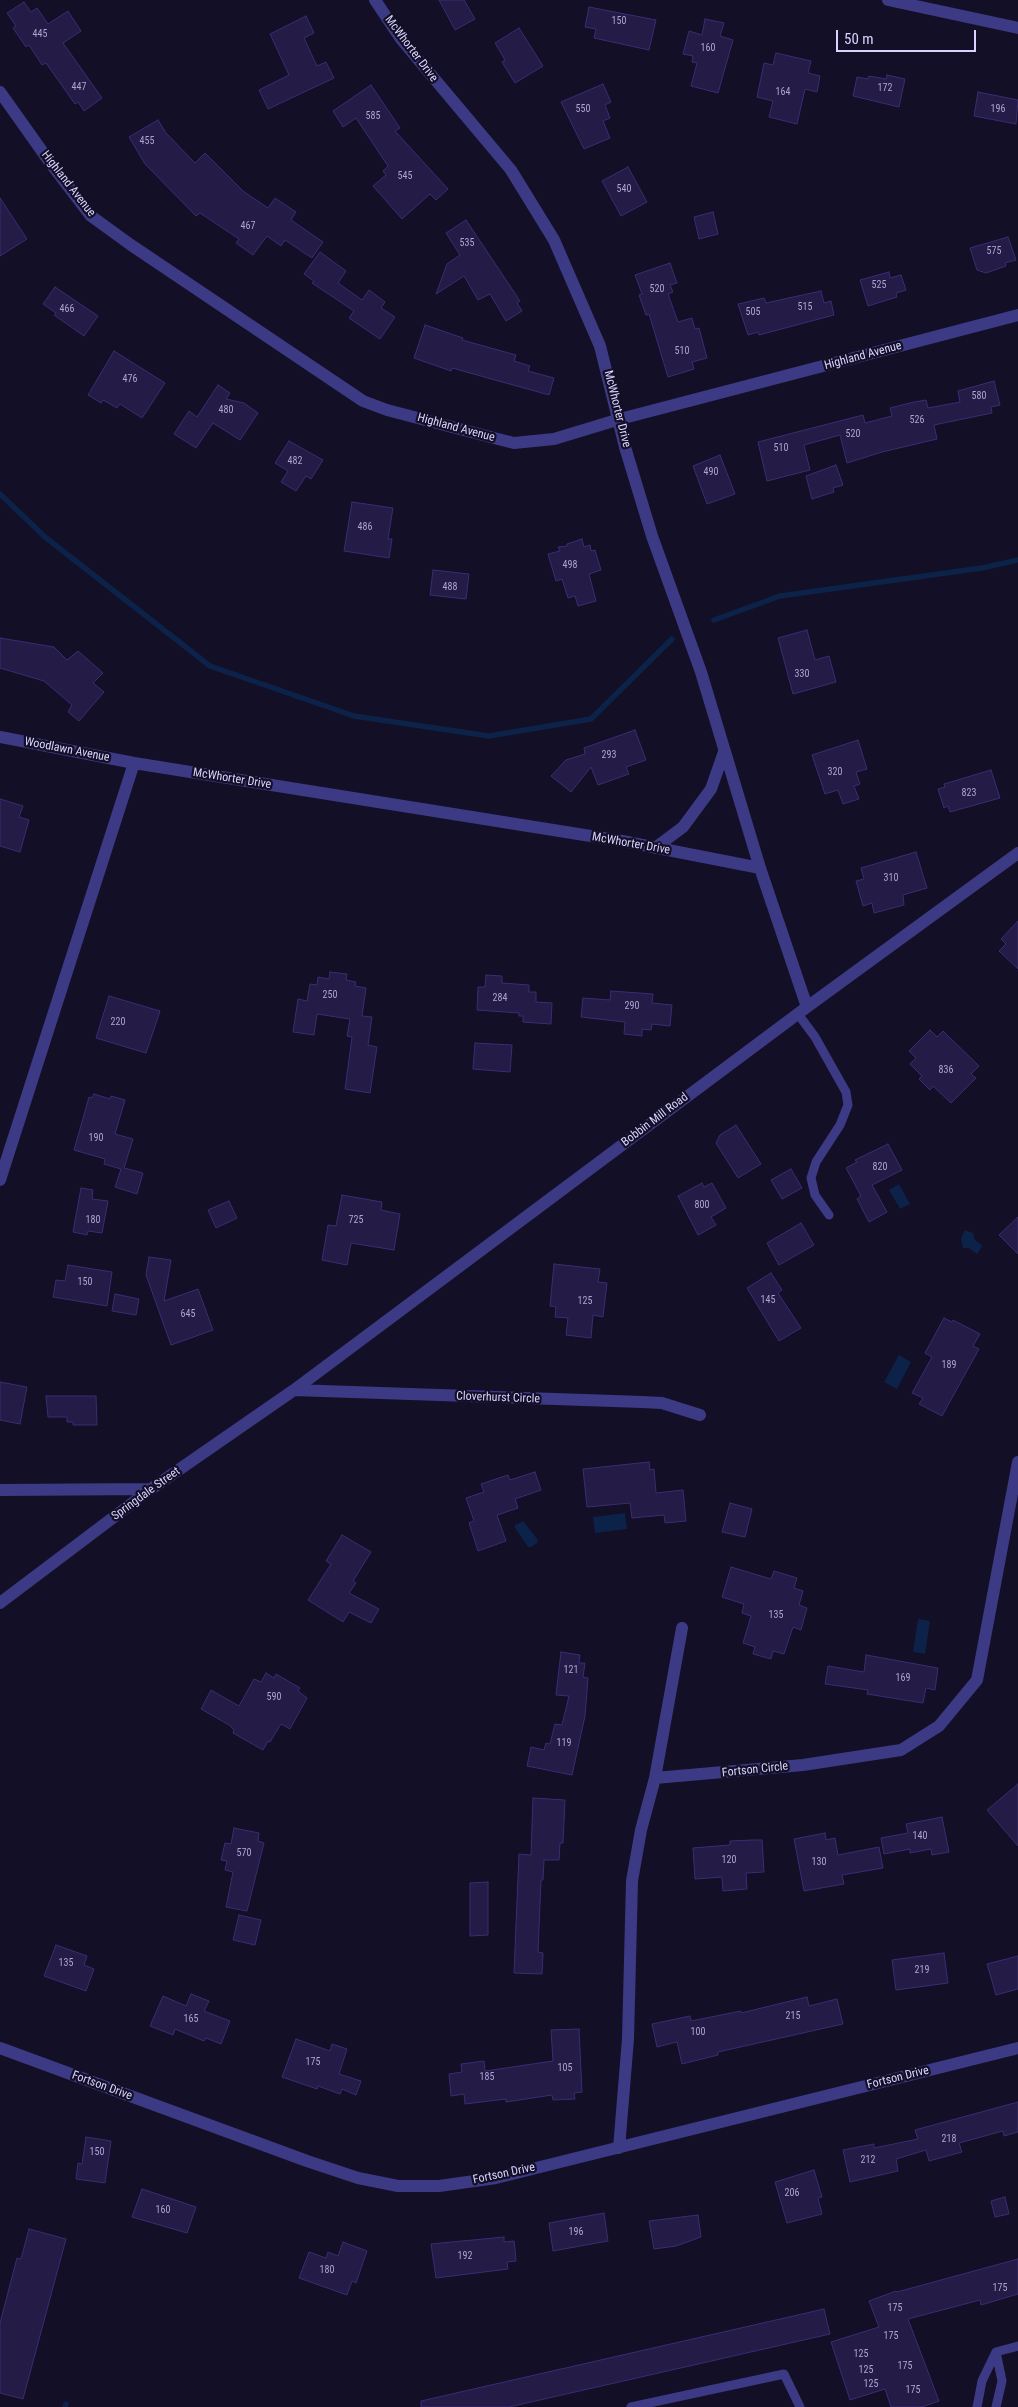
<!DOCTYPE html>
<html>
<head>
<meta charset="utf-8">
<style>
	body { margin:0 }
	#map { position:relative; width:1018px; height:2407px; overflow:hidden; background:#130f26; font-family:"Roboto Condensed",sans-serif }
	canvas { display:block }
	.scale { position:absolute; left:836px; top:30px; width:140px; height:22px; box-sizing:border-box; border:2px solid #d9d4ff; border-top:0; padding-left:6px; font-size:15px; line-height:18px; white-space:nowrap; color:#d9d4ff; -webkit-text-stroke:4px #130f26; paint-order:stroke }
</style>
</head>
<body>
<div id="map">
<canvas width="1018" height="2407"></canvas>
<div class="scale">50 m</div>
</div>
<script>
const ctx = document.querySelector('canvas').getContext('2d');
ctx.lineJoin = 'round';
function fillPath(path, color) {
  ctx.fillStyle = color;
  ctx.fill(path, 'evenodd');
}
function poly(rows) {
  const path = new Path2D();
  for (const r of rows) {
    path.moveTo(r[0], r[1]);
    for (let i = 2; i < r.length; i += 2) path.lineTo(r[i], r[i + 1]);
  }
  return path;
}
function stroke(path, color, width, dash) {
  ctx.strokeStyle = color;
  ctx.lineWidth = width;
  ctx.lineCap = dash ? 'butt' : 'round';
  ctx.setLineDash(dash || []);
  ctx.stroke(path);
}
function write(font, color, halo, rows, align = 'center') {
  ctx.font = font + ' "Roboto Condensed",sans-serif';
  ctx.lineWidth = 4.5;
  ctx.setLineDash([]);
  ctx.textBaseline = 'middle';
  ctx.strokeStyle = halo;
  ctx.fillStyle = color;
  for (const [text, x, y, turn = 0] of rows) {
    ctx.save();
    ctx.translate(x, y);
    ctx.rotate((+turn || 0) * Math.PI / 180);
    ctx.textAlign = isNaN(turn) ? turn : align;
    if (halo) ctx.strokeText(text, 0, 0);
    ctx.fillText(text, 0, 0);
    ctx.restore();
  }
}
fillPath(poly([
	[899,1184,910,1204,900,1209,889,1190],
	[965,1230,973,1233,975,1240,981,1244,982,1247,977,1254,969,1248,963,1248,961,1238],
	[899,1355,911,1362,897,1389,884,1382],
	[625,1513,627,1529,595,1533,593,1517],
	[523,1521,538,1540,537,1543,531,1547,528,1547,515,1528,515,1525],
	[918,1619,930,1621,925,1654,913,1652]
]), '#0c2248');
stroke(poly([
	[0,494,45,537,210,666,354,716,489,736,591,719,672,639],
	[714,620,780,596,982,568,1018,560],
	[65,2407,66,2404]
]), '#0c2248', 5.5);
const building = poly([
	[439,0,464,0,475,19,455,30,439,0],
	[24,2,31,12,37,8,48,24,68,11,81,31,63,43,102,98,84,111,78,102,75,104,46,63,42,65,29,45,26,47,13,28,16,26,7,13,24,2],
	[589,7,656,20,649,50,594,38,596,29,585,27,589,7],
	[306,16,314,33,304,38,317,66,326,62,334,78,268,109,259,90,289,75,270,34,306,16],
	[705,19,724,23,720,36,733,40,718,93,691,86,697,63,692,62,693,56,683,54,689,31,702,35,705,19],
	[519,28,543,66,515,83,502,62,505,60,495,43,519,28],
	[776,53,811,61,808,73,820,76,817,92,805,89,797,124,769,117,773,101,757,97,764,63,773,65,776,53],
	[887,75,905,79,899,107,853,96,857,77,868,79,869,76,886,79,887,75],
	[603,84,611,102,605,105,610,118,603,121,610,138,584,149,561,102,603,84],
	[371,85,400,128,395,131,448,189,436,200,430,194,402,219,373,186,386,175,383,171,388,166,356,118,343,127,333,111,371,85],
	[978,92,1018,100,1016,124,974,116,978,92],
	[158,120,166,133,195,163,205,153,243,191,268,208,275,198,296,212,291,220,323,242,312,258,285,240,281,246,267,236,253,255,236,243,239,239,200,213,196,216,145,164,129,137,158,120],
	[628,167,647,202,621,216,602,181,628,167],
	[0,198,27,239,0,256,0,198],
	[713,212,718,234,699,239,694,217,713,212],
	[466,220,520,301,517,303,522,311,506,321,490,294,478,300,464,276,436,294,447,264,460,255,446,233,466,220],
	[1008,237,1016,260,1005,263,1006,266,986,273,977,270,970,248,1008,237],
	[320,252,346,271,338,283,362,300,369,290,385,302,381,308,395,317,380,339,349,318,354,311,312,283,314,281,304,274,320,252],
	[670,263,677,283,670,285,673,292,668,294,678,322,692,318,695,329,699,328,707,358,692,362,694,369,668,377,649,314,646,315,639,295,642,294,635,275,670,263],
	[889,272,890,278,901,275,906,290,896,293,897,297,868,306,860,280,889,272],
	[55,287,98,316,84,336,54,315,56,313,43,304,55,287],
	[821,291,824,303,831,301,834,315,759,335,758,332,748,335,738,304,764,298,766,303,821,291],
	[425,325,463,338,462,340,516,355,514,361,530,366,528,371,554,378,549,395,452,368,451,371,414,358,425,325],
	[114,351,165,383,142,418,120,404,117,408,103,400,101,403,88,395,114,351],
	[994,381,1000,405,991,407,992,413,934,425,937,439,882,452,847,463,840,435,804,445,810,470,767,481,758,442,863,415,865,423,892,416,890,408,914,402,926,400,928,408,960,402,958,391,994,381],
	[218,385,230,393,226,399,244,403,258,413,240,440,213,423,196,448,174,434,189,411,197,417,218,385],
	[289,441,323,460,311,479,306,476,296,491,281,482,288,471,275,463,289,441],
	[720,455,735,494,707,504,693,466,720,455],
	[836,465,843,485,833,488,834,492,812,499,806,476,836,465],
	[352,502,393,508,388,539,392,539,389,558,344,551,352,502],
	[582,539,584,547,590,545,591,551,595,550,601,570,589,574,596,601,578,606,575,596,568,598,562,579,556,581,548,554,560,551,558,547,567,546,567,544,582,539],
	[433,570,469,574,466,599,430,595,433,570],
	[807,630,815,660,829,656,836,682,793,694,778,638,807,630],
	[0,638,54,647,67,660,78,651,103,673,93,683,104,692,79,721,68,712,72,705,44,681,0,668,0,638],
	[635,730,646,760,626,767,629,774,598,785,591,767,571,792,551,776,566,760,585,754,584,748,635,730],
	[858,740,867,769,856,772,860,784,854,786,859,799,843,804,838,790,825,794,812,755,858,740],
	[991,770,1000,798,950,812,948,806,944,808,938,789,945,787,944,784,991,770],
	[0,799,23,806,19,817,29,820,20,852,0,846,0,799],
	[916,852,927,888,903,895,904,905,874,913,872,903,863,906,856,881,864,879,861,868,916,852],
	[1018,921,1018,969,999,951,1006,944,1001,939,1018,921],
	[330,972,347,974,346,980,356,982,355,986,366,988,362,1016,372,1017,368,1045,377,1047,370,1093,345,1089,352,1037,347,1036,350,1019,317,1014,314,1035,293,1032,298,999,307,1001,310,984,317,985,318,977,329,979,330,972],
	[486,975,502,976,502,983,529,985,529,992,536,992,536,1002,552,1003,551,1024,523,1022,523,1016,519,1016,519,1013,477,1010,478,987,485,987,486,975],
	[611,991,653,994,652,1003,672,1005,670,1026,652,1024,651,1030,642,1029,642,1036,624,1034,625,1022,581,1017,583,998,610,1000,611,991],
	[109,996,160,1011,146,1053,96,1038,109,996],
	[930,1030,937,1037,943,1031,979,1066,971,1074,976,1078,951,1103,933,1086,930,1090,919,1079,922,1076,910,1064,916,1058,909,1051,930,1030],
	[475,1043,512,1045,510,1072,473,1069,475,1043],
	[94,1094,110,1099,111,1096,125,1100,115,1134,133,1139,124,1168,143,1173,137,1194,115,1187,121,1169,104,1164,105,1159,74,1150,89,1097,92,1098,94,1094],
	[736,1125,761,1164,738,1178,716,1143,720,1135,736,1125],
	[888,1144,902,1170,872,1185,887,1212,869,1222,857,1199,861,1196,846,1168,857,1162,855,1160,888,1144],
	[791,1169,802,1188,782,1199,771,1180,791,1169],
	[702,1183,704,1187,712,1183,726,1208,711,1217,716,1225,698,1235,678,1196,702,1183],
	[81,1188,93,1190,92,1199,108,1201,102,1233,88,1231,87,1235,73,1232,81,1188],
	[342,1195,382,1202,381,1210,400,1214,394,1250,351,1243,347,1265,322,1260,328,1225,336,1226,342,1195],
	[229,1201,237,1218,216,1228,208,1210,229,1201],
	[1018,1217,1018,1254,999,1235,1018,1217],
	[801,1223,814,1245,779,1265,767,1243,801,1223],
	[149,1257,171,1260,164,1301,198,1289,213,1330,171,1345,146,1275,149,1257],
	[554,1264,600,1269,598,1282,607,1283,603,1317,593,1315,591,1338,566,1335,568,1318,555,1317,556,1307,550,1306,554,1264],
	[68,1265,112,1272,107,1306,53,1297,56,1280,65,1281,68,1265],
	[771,1273,782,1290,778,1293,801,1328,779,1341,747,1288,771,1273],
	[115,1294,139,1299,136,1315,112,1311,115,1294],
	[944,1318,952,1322,953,1320,980,1334,973,1346,979,1349,942,1416,919,1404,923,1398,912,1393,932,1357,925,1353,944,1318],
	[0,1382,27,1387,20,1424,0,1420,0,1382],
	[46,1396,96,1396,97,1425,73,1425,73,1422,67,1422,67,1417,48,1417,46,1396],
	[649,1462,650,1470,654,1469,656,1493,683,1490,686,1521,665,1523,664,1515,632,1518,630,1503,587,1507,583,1469,649,1462],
	[535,1472,541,1490,515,1499,518,1508,497,1515,506,1541,478,1551,469,1523,474,1521,466,1498,484,1492,481,1484,508,1475,510,1480,535,1472],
	[730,1503,752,1509,745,1537,722,1532,730,1503],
	[342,1535,371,1552,353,1581,356,1583,349,1593,379,1609,371,1623,349,1612,343,1622,308,1600,331,1564,326,1561,342,1535],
	[731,1567,771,1579,774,1571,797,1578,794,1588,803,1591,799,1605,807,1608,801,1630,793,1627,784,1654,773,1651,771,1659,753,1654,755,1647,743,1643,751,1616,742,1613,744,1604,722,1597,731,1567],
	[561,1652,580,1655,579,1663,585,1663,583,1677,588,1678,585,1716,572,1775,527,1766,531,1747,544,1750,546,1743,550,1744,555,1724,562,1725,569,1696,556,1695,561,1652],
	[866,1655,938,1668,935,1690,926,1688,923,1703,867,1694,868,1690,825,1684,828,1666,864,1672,866,1655],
	[266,1673,274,1678,276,1674,300,1688,298,1691,307,1698,290,1729,281,1724,270,1742,268,1741,263,1750,233,1733,234,1730,229,1725,201,1709,211,1690,239,1706,254,1679,261,1682,266,1673],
	[1018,1784,1018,1846,987,1810,1018,1784],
	[533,1798,565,1800,563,1843,560,1843,559,1860,544,1860,543,1880,541,1880,538,1952,543,1953,542,1974,514,1973,519,1854,531,1855,533,1798],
	[942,1817,949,1852,932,1855,931,1849,910,1853,910,1849,884,1854,881,1838,908,1833,906,1824,942,1817],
	[234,1828,259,1833,258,1841,264,1843,247,1911,226,1907,233,1872,225,1870,227,1861,221,1860,225,1843,231,1844,234,1828],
	[825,1833,826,1840,835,1838,838,1855,879,1847,883,1868,842,1875,844,1884,804,1891,794,1839,825,1833],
	[752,1840,762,1840,764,1872,746,1873,747,1889,723,1891,722,1877,695,1879,693,1848,730,1845,730,1841,752,1840],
	[488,1882,488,1935,470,1936,470,1883,488,1882],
	[239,1915,261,1920,255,1945,233,1940,239,1915],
	[56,1945,87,1956,84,1965,94,1969,86,1991,44,1976,56,1945],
	[944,1953,948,1983,896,1990,892,1960,944,1953],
	[1018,1956,1018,1989,996,1995,987,1964,1018,1956],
	[191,1994,209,2001,204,2011,230,2021,221,2044,206,2038,204,2041,175,2029,173,2035,150,2026,163,1996,186,2006,191,1994],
	[807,1997,809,2006,837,1999,843,2024,718,2052,718,2055,682,2064,677,2042,657,2047,652,2024,690,2016,691,2021,741,2011,741,2013,807,1997],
	[579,2029,582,2092,574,2093,575,2099,553,2100,552,2095,506,2102,506,2099,465,2104,464,2094,451,2096,449,2074,462,2072,461,2064,484,2061,485,2071,553,2061,551,2030,579,2029],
	[296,2039,330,2051,332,2044,347,2049,339,2074,361,2081,356,2095,342,2089,340,2094,318,2086,317,2089,282,2077,296,2039],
	[1018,2102,1018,2132,1004,2136,1003,2131,959,2143,962,2152,929,2161,926,2150,896,2159,898,2171,850,2182,843,2150,874,2144,874,2148,918,2139,915,2130,1018,2102],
	[86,2137,111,2141,105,2183,76,2179,78,2163,82,2164,86,2137],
	[814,2170,822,2197,818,2198,822,2214,787,2223,775,2182,814,2170],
	[142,2189,196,2207,187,2233,132,2217,142,2189],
	[1005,2197,1009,2214,995,2217,991,2201,1005,2197],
	[604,2213,608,2241,553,2251,549,2223,604,2213],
	[698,2215,701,2237,676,2246,654,2249,649,2221,698,2215],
	[29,2229,66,2239,23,2399,0,2393,0,2323,17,2258,21,2259,29,2229],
	[504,2237,504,2242,514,2241,515,2249,516,2261,507,2262,508,2269,436,2278,431,2244,504,2237],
	[343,2242,367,2251,356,2283,352,2281,347,2295,299,2278,309,2252,326,2258,328,2252,338,2256,343,2242],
	[1018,2259,1018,2294,981,2305,980,2300,908,2319,939,2401,922,2407,891,2407,885,2389,850,2400,831,2342,879,2327,869,2301,896,2291,897,2292,1018,2259],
	[824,2309,830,2334,509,2407,421,2407,421,2401,824,2309]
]);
fillPath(building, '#241b47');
stroke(building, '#3b2d73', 1);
stroke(poly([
	[798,1014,815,1037,846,1092,848,1105,840,1125,816,1162,811,1178,815,1195,829,1215],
	[996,2352,1002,2381,996,2407],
	[631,2407,784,2374,800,2407],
	[977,2407,982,2381,996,2352,1018,2346]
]), '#3d3a85', 9);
stroke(poly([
	[375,0,401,39,511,170,554,240,600,346,625,447,652,536,701,672,760,868],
	[888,0,1018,28],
	[0,92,49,161,91,216,131,245,363,401,387,410,498,439,514,443,554,439,620,419,1018,315],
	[0,737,134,763,622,841,760,868,807,1007],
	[655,848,683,827,711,789,724,752],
	[0,1180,134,763],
	[294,1390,642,1402,662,1403,700,1415],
	[0,1490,151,1489],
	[0,1603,151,1489,294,1390,807,1007,1018,853],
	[655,1778,803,1765,901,1750,939,1726,977,1680,1018,1462],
	[0,2048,307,2161,358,2178,398,2186,439,2186,496,2178,1018,2048],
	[619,2148,628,2039,632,1881,641,1830,655,1778,682,1628]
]), '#3d3a85', 12);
write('10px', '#aca6d1', null, [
	["150",619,21],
	["445",40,34],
	["160",708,48],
	["447",79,87],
	["172",885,88],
	["164",783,92],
	["550",583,109],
	["196",998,109],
	["585",373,116],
	["455",147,141],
	["545",405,176],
	["540",624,189],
	["467",248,226],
	["535",467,243],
	["575",994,251],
	["525",879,285],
	["520",657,289],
	["515",805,307],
	["466",67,309],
	["505",753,312],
	["510",682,351],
	["476",130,379],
	["580",979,396],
	["480",226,410],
	["526",917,420],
	["520",853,434],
	["510",781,448],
	["482",295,461],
	["490",711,472],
	["486",365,527],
	["498",570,565],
	["488",450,587],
	["330",802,674],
	["293",609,755],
	["320",835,772],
	["823",969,793],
	["310",891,878],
	["250",330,995],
	["284",500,998],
	["290",632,1006],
	["220",118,1022],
	["836",946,1070],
	["190",96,1138],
	["820",880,1167],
	["800",702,1205],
	["180",93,1220],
	["725",356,1220],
	["150",85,1282],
	["145",768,1300],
	["125",585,1301],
	["645",188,1314],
	["189",949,1365],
	["135",776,1615],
	["121",571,1670],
	["169",903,1678],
	["590",274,1697],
	["119",564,1743],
	["140",920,1836],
	["570",244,1853],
	["120",729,1860],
	["130",819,1862],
	["135",66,1963],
	["219",922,1970],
	["215",793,2016],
	["165",191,2019],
	["100",698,2032],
	["175",313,2062],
	["105",565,2068],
	["185",487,2077],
	["218",949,2139],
	["150",97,2152],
	["212",868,2160],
	["206",792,2193],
	["160",163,2210],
	["196",576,2232],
	["192",465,2256],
	["180",327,2270],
	["175",1000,2288],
	["175",895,2308],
	["175",891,2336],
	["125",861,2354],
	["175",905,2366],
	["125",866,2370],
	["125",871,2384],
	["175",913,2390]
]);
write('12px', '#d9d4ff', '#130f26', [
	["McWhorter Drive",411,49,53],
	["Highland Avenue",68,184,52],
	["Highland Avenue",863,356,-15],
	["McWhorter Drive",617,409,76],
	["Highland Avenue",456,428,15],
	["Woodlawn Avenue",67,750,11],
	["McWhorter Drive",232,779,9],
	["McWhorter Drive",631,844,10],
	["Bobbin Mill Road",655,1120,-37],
	["Cloverhurst Circle",498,1398,2],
	["Springdale Street",146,1494,-36],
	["Fortson Circle",755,1770,-6],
	["Fortson Drive",898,2078,-14],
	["Fortson Drive",102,2086,20],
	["Fortson Drive",504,2174,-12]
]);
</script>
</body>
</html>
